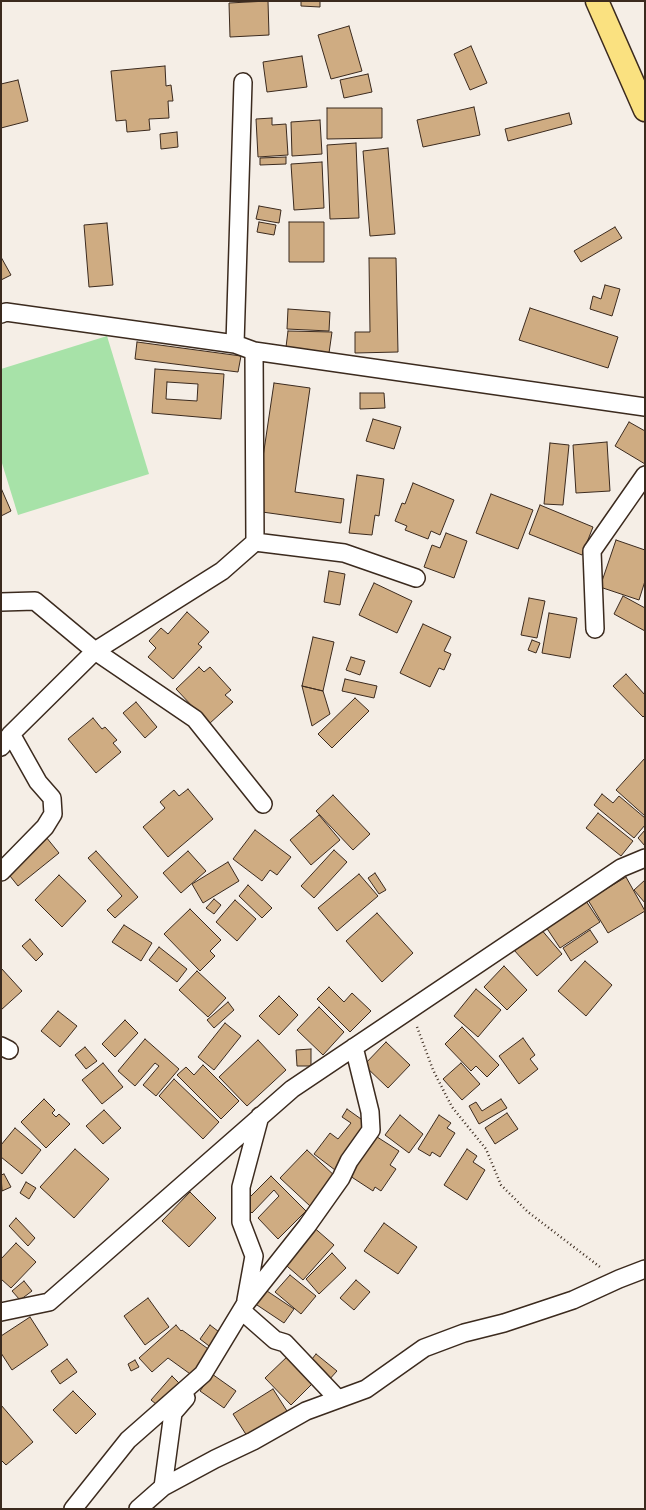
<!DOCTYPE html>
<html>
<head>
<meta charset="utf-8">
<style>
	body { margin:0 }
	#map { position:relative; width:646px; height:1510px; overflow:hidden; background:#f5eee6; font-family:Mali,sans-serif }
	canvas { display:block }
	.frame { position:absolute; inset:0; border:2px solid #3b2a1e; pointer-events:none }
</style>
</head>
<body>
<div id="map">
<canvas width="646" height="1510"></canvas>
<div class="frame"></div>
</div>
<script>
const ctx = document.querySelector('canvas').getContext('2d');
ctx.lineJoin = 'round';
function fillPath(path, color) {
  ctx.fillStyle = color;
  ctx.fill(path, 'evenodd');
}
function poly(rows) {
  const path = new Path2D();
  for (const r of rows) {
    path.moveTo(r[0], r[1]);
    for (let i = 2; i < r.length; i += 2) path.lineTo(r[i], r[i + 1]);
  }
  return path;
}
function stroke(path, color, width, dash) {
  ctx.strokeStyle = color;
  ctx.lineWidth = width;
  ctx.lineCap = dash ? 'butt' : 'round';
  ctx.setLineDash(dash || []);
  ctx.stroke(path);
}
fillPath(poly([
	[107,336,149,474,18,515,1,460,1,369]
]), '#a7e2a8');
const building = poly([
	[268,1,269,35,230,37,229,3,268,1],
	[301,1,320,1,320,7,301,6,301,1],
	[349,26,362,71,331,79,318,35,349,26],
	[471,46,487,83,470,90,454,54,471,46],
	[302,56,307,87,267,92,263,62,302,56],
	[165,66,166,86,171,85,173,101,168,101,169,118,149,119,150,130,127,132,126,120,116,121,111,71,165,66],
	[368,74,372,92,344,98,340,80,368,74],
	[18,80,28,121,1,128,1,84,18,80],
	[474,107,480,135,423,147,417,120,474,107],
	[327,108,382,108,382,138,327,139,327,108],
	[569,113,572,124,508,141,505,129,569,113],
	[272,118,272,125,286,124,288,155,258,157,256,119,272,118],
	[320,120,322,154,292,156,291,122,320,120],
	[177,132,178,147,161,149,160,134,177,132],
	[356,143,359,218,330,219,327,145,356,143],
	[388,148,395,234,370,236,363,151,388,148],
	[286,157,286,164,260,165,260,158,286,157],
	[322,162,324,208,294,210,291,164,322,162],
	[259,206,281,210,279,223,256,219,259,206],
	[259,222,276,225,274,235,257,232,259,222],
	[289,222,324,222,324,262,289,262,289,222],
	[107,223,113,285,89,287,84,225,107,223],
	[615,227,622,238,581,262,574,251,615,227],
	[1,257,11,275,1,280,1,257],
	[369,258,396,258,398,352,355,353,355,332,370,332,369,258],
	[605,285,620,289,612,316,590,309,593,296,601,299,605,285],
	[530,308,618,337,608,368,519,340,530,308],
	[288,309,330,312,329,331,287,329,288,309],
	[288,331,332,332,329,353,286,347,288,331],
	[137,342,241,356,238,372,135,359,137,342],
	[155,369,224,374,221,419,152,413,155,369],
	[167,382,198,384,197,401,166,399,167,382],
	[274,383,310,388,295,492,344,499,341,523,255,511,274,383],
	[360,393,384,393,385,408,360,409,360,393],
	[373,419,401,427,394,449,366,441,373,419],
	[629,422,645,431,645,464,615,446,629,422],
	[607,442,610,491,576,493,573,445,607,442],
	[550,443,569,445,563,505,544,504,550,443],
	[357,475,384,479,379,516,375,515,372,535,349,533,357,475],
	[413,483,454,500,440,535,431,531,428,539,405,530,407,526,395,521,402,503,405,504,413,483],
	[1,488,11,511,1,516,1,488],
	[491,494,533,510,518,549,476,533,491,494],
	[540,505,593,527,582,555,529,534,540,505],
	[446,533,467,541,454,578,424,567,432,545,440,548,446,533],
	[616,540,645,550,645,581,639,600,600,587,616,540],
	[329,571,345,574,340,605,324,602,329,571],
	[374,583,412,601,397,633,359,615,374,583],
	[623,596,645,608,645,631,614,614,623,596],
	[529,598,545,601,537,638,521,635,529,598],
	[187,612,209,632,198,644,202,647,173,679,148,657,156,648,149,641,161,628,168,634,187,612],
	[549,613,577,618,570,658,542,653,549,613],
	[423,624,451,637,444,651,451,654,444,670,439,668,430,687,400,673,423,624],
	[313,637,334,642,323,691,302,686,313,637],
	[532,640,540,643,536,653,528,650,532,640],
	[351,657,365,661,360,675,346,670,351,657],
	[199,667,204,672,210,667,231,690,225,695,233,702,209,724,176,689,199,667],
	[626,674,645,695,645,715,643,717,613,686,626,674],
	[345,679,377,686,374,698,342,691,345,679],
	[302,686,323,691,330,714,312,726,302,686],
	[355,698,369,711,332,748,318,734,355,698],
	[136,702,157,727,145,738,123,713,136,702],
	[93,718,102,729,105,727,117,740,113,743,121,752,96,773,68,739,93,718],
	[645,758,645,816,616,790,645,758],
	[188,789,213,819,168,857,143,827,165,808,160,802,174,790,179,796,188,789],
	[602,794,613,803,619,796,645,818,645,825,634,838,594,805,602,794],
	[333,795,370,834,353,850,316,811,333,795],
	[598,813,633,841,621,856,586,828,598,813],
	[319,815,340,840,311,865,290,840,319,815],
	[255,830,291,857,277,875,270,870,262,881,233,859,255,830],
	[645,830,645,846,638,838,645,830],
	[46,837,59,853,18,886,6,871,46,837],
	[334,850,347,862,314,898,301,886,334,850],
	[96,851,138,897,115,918,107,910,122,896,88,858,96,851],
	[188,851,206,871,181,893,163,873,188,851],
	[228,862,239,881,203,903,192,884,228,862],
	[375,873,386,890,379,894,368,878,375,873],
	[359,874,378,896,337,931,318,908,359,874],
	[59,875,86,901,62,927,35,900,59,875],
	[626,877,645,911,608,933,588,900,626,877],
	[645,880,645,903,634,890,645,880],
	[248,885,272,908,262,918,239,896,248,885],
	[214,899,221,905,214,914,206,908,214,899],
	[235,900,256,919,237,941,216,922,235,900],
	[586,901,600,922,560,948,546,927,586,901],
	[190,909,221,940,210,951,215,956,200,971,164,934,190,909],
	[377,913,413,953,382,982,346,941,377,913],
	[124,925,152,943,141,961,112,942,124,925],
	[540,928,562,954,537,976,514,950,540,928],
	[590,930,598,942,571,961,563,948,590,930],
	[30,939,43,954,36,961,22,946,30,939],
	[159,947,187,969,177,982,149,960,159,947],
	[585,961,612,985,586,1016,558,991,585,961],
	[504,966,527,990,507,1010,484,987,504,966],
	[1,968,22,991,1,1010,1,968],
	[197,971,226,998,208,1017,179,990,197,971],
	[329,987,344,1002,352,993,371,1011,350,1032,317,999,329,987],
	[476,989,501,1010,478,1037,454,1016,476,989],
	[279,996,298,1015,279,1035,259,1016,279,996],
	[228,1002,234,1010,214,1028,207,1020,228,1002],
	[319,1007,344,1032,323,1055,297,1030,319,1007],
	[58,1011,77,1026,60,1047,41,1031,58,1011],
	[125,1020,138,1033,115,1057,102,1044,125,1020],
	[225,1023,241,1036,214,1070,198,1057,225,1023],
	[462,1027,499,1065,487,1077,476,1066,471,1071,445,1044,462,1027],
	[523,1038,535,1055,530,1059,538,1069,519,1084,499,1056,523,1038],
	[145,1039,179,1069,156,1096,143,1085,159,1066,155,1063,135,1086,118,1071,145,1039],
	[258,1040,286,1070,247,1106,219,1077,258,1040],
	[386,1042,410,1065,388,1088,364,1065,386,1042],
	[85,1047,97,1061,86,1069,75,1055,85,1047],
	[311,1049,311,1066,297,1066,296,1050,311,1049],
	[103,1063,123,1087,102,1104,82,1080,103,1063],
	[461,1063,480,1084,462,1100,443,1079,461,1063],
	[203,1065,239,1101,221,1119,177,1075,186,1067,194,1075,203,1065],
	[174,1079,219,1122,203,1139,159,1096,174,1079],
	[44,1099,55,1110,52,1113,56,1117,59,1114,70,1124,46,1148,21,1122,44,1099],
	[501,1099,507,1108,479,1124,469,1106,476,1102,482,1111,501,1099],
	[347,1109,368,1124,335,1170,314,1154,330,1133,338,1139,351,1123,342,1117,347,1109],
	[104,1110,121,1128,103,1144,86,1126,104,1110],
	[507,1113,518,1129,495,1144,485,1128,507,1113],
	[400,1115,423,1134,409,1153,385,1135,400,1115],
	[439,1115,451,1123,447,1128,455,1133,440,1157,432,1152,430,1156,418,1149,439,1115],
	[15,1128,41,1150,22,1174,1,1157,1,1145,15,1128],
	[374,1135,399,1151,390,1165,396,1169,381,1191,375,1187,373,1191,347,1174,374,1135],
	[75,1149,109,1179,74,1218,40,1187,75,1149],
	[467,1149,477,1156,473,1162,485,1170,467,1200,444,1185,467,1149],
	[307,1150,337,1178,310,1206,280,1178,307,1150],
	[4,1174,11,1187,2,1191,1,1175,4,1174],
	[271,1176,306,1211,278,1239,258,1218,279,1196,274,1190,252,1213,243,1204,271,1176],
	[26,1182,36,1188,29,1199,20,1193,26,1182],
	[190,1192,216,1218,189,1247,162,1221,190,1192],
	[16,1218,35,1238,28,1246,9,1226,16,1218],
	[384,1223,417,1247,398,1274,364,1251,384,1223],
	[311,1225,334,1245,303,1280,280,1260,311,1225],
	[16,1243,36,1262,11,1288,1,1279,1,1259,16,1243],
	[332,1253,346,1268,319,1294,306,1279,332,1253],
	[290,1275,316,1296,301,1314,275,1292,290,1275],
	[356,1280,370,1292,354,1310,340,1298,356,1280],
	[24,1281,32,1291,20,1300,12,1291,24,1281],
	[264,1289,294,1309,284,1323,254,1303,264,1289],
	[148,1298,169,1327,145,1345,124,1316,148,1298],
	[30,1317,48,1345,12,1370,1,1353,1,1336,30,1317],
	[176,1325,181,1331,182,1330,211,1351,193,1376,168,1358,152,1372,139,1358,176,1325],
	[210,1325,223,1335,213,1349,200,1339,210,1325],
	[290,1354,316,1380,291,1405,265,1378,290,1354],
	[316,1354,337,1371,328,1381,308,1364,316,1354],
	[67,1359,77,1372,60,1384,51,1371,67,1359],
	[135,1360,139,1367,131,1371,128,1364,135,1360],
	[212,1374,236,1391,224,1408,200,1391,212,1374],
	[172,1376,181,1385,161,1408,151,1400,172,1376],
	[273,1389,287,1411,247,1436,233,1414,273,1389],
	[73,1391,96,1414,76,1434,53,1410,73,1391],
	[1,1405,33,1442,6,1465,1,1460,1,1405]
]);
fillPath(building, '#cfac82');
stroke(building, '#3b2a1e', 1);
const minor = poly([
	[1,314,6,312,235,344,254,351,645,407],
	[235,344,243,82],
	[255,542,344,553,416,578],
	[1,602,35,601,95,651,195,719,263,804],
	[595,629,592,551,645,475],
	[1,747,11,734,95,651,222,571,255,542,254,351],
	[1,872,45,827,53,814,52,798,38,782,11,734],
	[1,1046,9,1050],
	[246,1300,254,1256,241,1222,241,1187,260,1116],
	[242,1311,275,1340,285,1343,338,1399],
	[1,1312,49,1302,292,1089,621,868,645,858],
	[163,1487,215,1459,253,1441,306,1411,366,1389,424,1348,464,1333,504,1323,573,1300,619,1279,645,1269],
	[73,1509,128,1440,203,1374,246,1303,307,1226,341,1178,349,1161,371,1130,370,1112,354,1047],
	[138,1509,163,1487,173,1413,186,1398]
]);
const primary = poly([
	[597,1,645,110]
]);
stroke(minor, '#3b2a1e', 20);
stroke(primary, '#3b2a1e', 25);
stroke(poly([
	[417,1027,433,1070,452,1107,486,1149,501,1185,528,1212,600,1267]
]), '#3b2a1e', 2.5, [1, 3]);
stroke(minor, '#fff', 17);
stroke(primary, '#fae180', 22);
</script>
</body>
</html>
